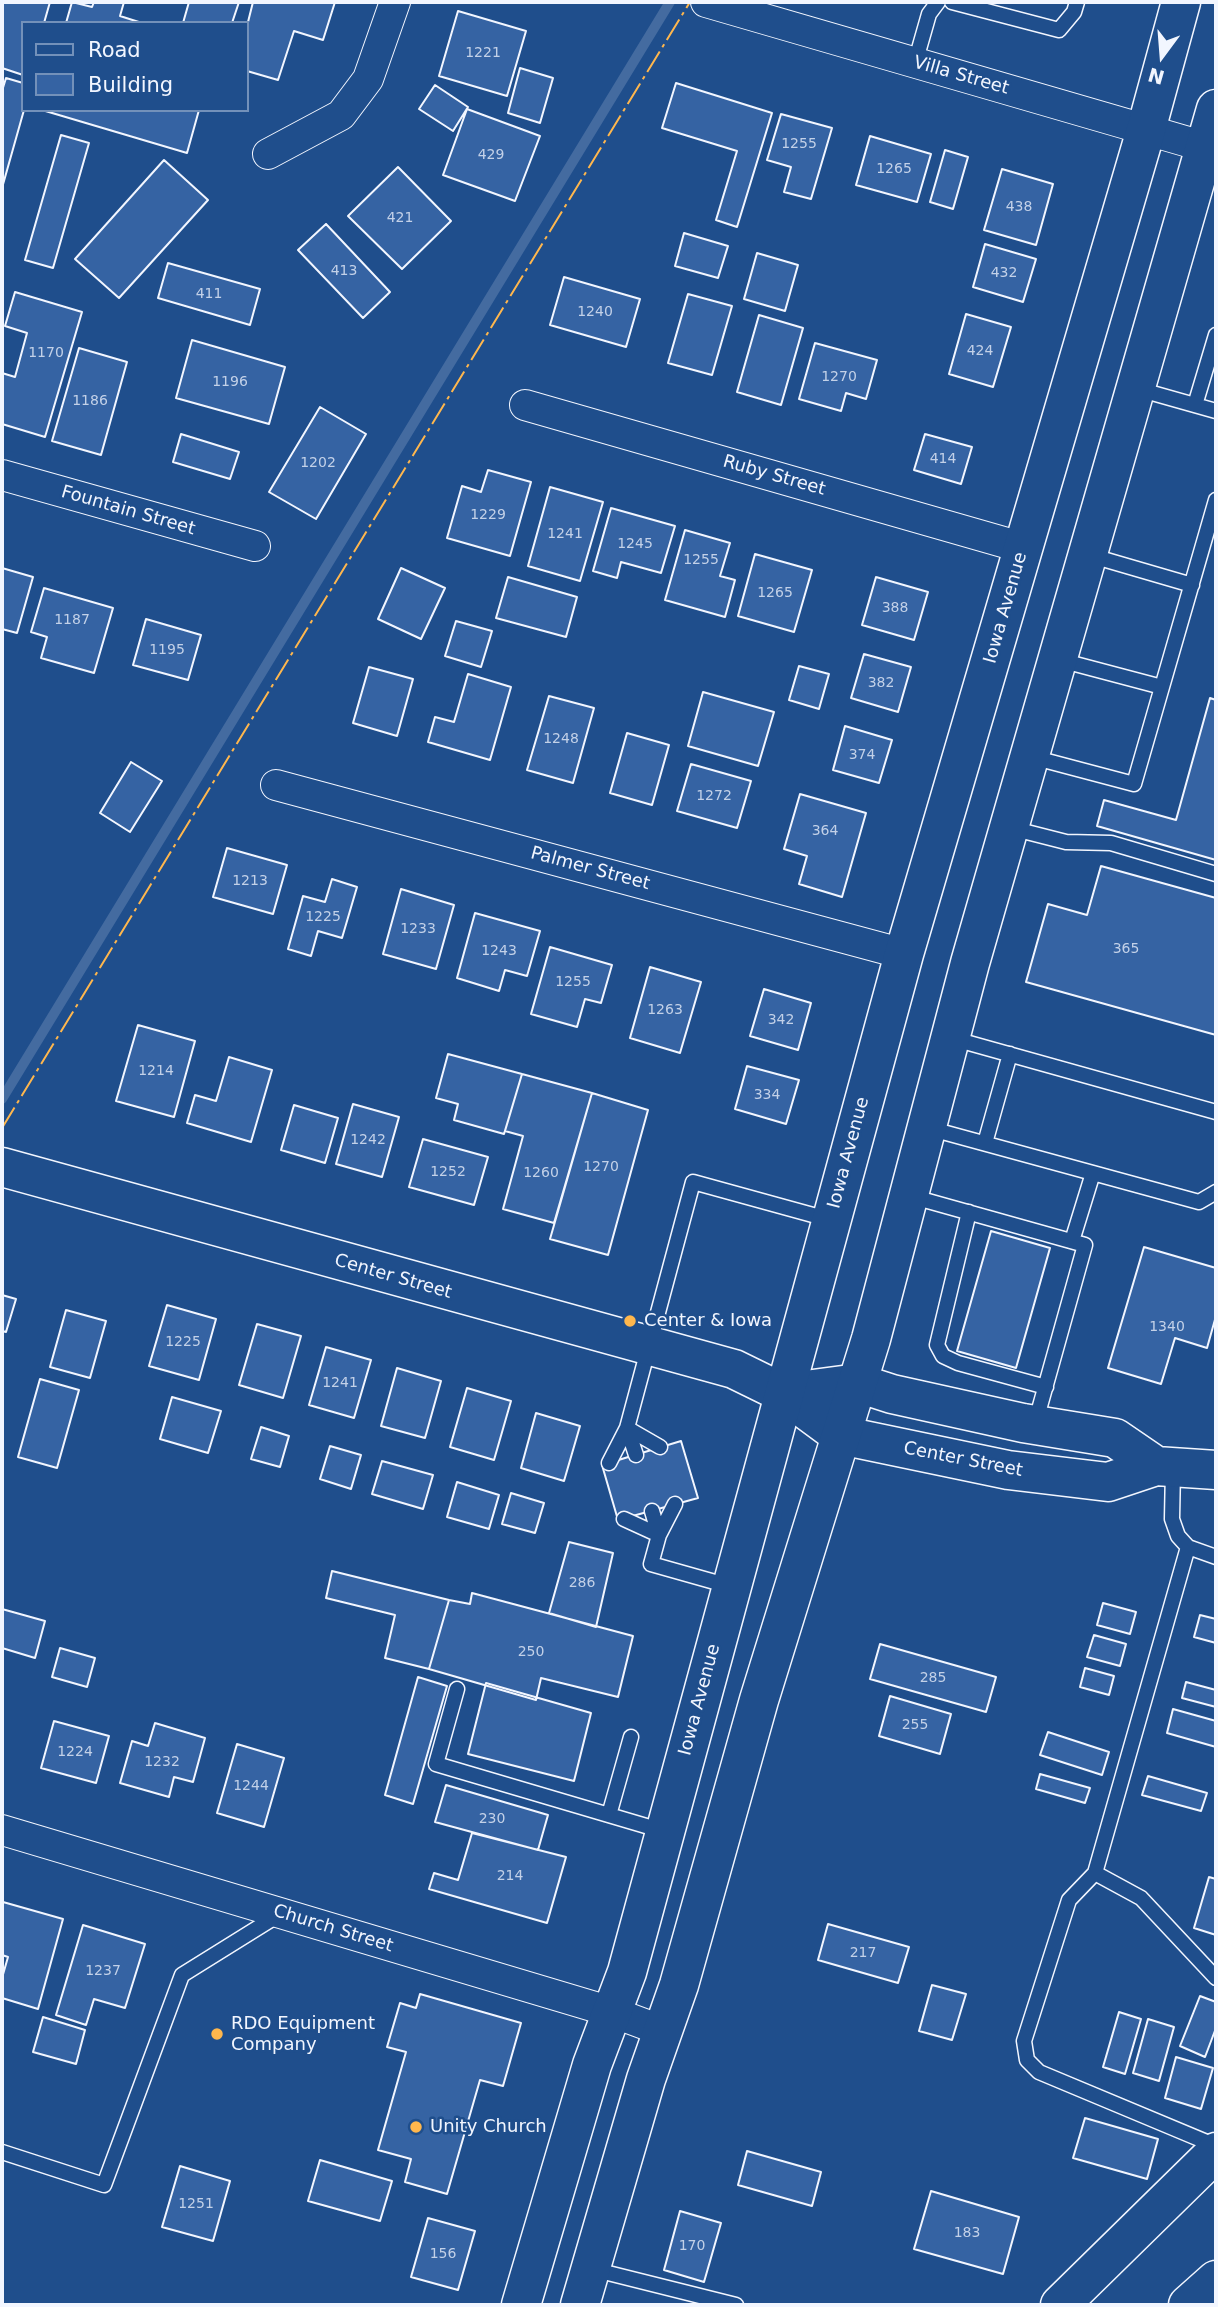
<!DOCTYPE html>
<html>
<head>
<meta charset="utf-8">
<style>
	body { margin:0 }
	#map { position:relative; width:1218px; height:2307px; overflow:hidden; background:#1f4e8c; font-family:"DejaVu Sans",sans-serif }
	canvas { display:block }
	.frame { position:absolute; inset:0; border:4px solid #f2f6ff; pointer-events:none }
	.legend { position:absolute; left:21px; top:21px; width:228px; height:91px; box-sizing:border-box; background:#1f4e8c; border:2px solid #7391ba; margin:0; padding:9px 12px; list-style:none; font-size:21px; color:#f2f6ff }
	.legend li { display:flex; align-items:center; gap:14px; height:35px }
	.legend b { width:35px; border:2px solid #7391ba }
	.north { position:absolute; left:1127px; top:21px; width:70px; height:70px; -webkit-text-stroke:5px #1f4e8c; paint-order:stroke; rotate:196deg; font-size:19px; font-weight:700; line-height:28px; text-align:center; color:#f2f6ff }
	.north::after { content:''; display:block; margin:auto; width:24px; height:32px; background:#f2f6ff; clip-path:polygon(50% 0,100% 100%,50% 72%,0 100%) }
</style>
</head>
<body>
<div id="map">
<canvas width="1218" height="2307"></canvas>
<div class="frame"></div>
<ul class="legend">
<li><b style="height:9px;background:#1f4e8c"></b>Road</li>
<li><b style="height:19px;background:#3563a3"></b>Building</li>
</ul>
<div class="north">N</div>
</div>
<script>
const ctx = document.querySelector('canvas').getContext('2d');
ctx.lineJoin = 'round';
function poly(rows) {
  const path = new Path2D();
  for (const r of rows) {
    path.moveTo(r[0], r[1]);
    for (let i = 2; i < r.length; i += 2) path.lineTo(r[i], r[i + 1]);
  }
  return path;
}
function stroke(path, color, width, dash) {
  ctx.strokeStyle = color;
  ctx.lineWidth = width;
  ctx.lineCap = dash ? 'butt' : 'round';
  ctx.setLineDash(dash || []);
  ctx.stroke(path);
}
function fillPath(path, color) {
  ctx.fillStyle = color;
  ctx.fill(path, 'evenodd');
}
function write(font, color, halo, rows, align = 'center') {
  ctx.font = font + ' "DejaVu Sans",sans-serif';
  ctx.lineWidth = 5;
  ctx.setLineDash([]);
  ctx.textBaseline = 'middle';
  ctx.strokeStyle = halo;
  ctx.fillStyle = color;
  for (const [text, x, y, turn = 0] of rows) {
    ctx.save();
    ctx.translate(x, y);
    ctx.rotate((+turn || 0) * Math.PI / 180);
    ctx.textAlign = isNaN(turn) ? turn : align;
    if (halo) ctx.strokeText(text, 0, 0);
    ctx.fillText(text, 0, 0);
    ctx.restore();
  }
}
stroke(poly([
	[2,1099,670,2]
]), '#446ba0', 10);
const building = poly([
	[2,2,50,2,44,23,23,23,23,75,2,68,2,2],
	[72,2,92,7,94,2,124,2,120,16,142,23,66,23,72,2],
	[189,2,239,2,232,23,183,23,189,2],
	[253,2,335,2,323,40,294,31,278,80,247,71,247,26,253,2],
	[458,11,526,31,507,96,439,76,458,11],
	[520,68,553,78,540,123,508,113,520,68],
	[6,78,23,83,24,110,2,188,2,91,6,78],
	[676,83,772,113,737,227,716,220,737,151,662,128,676,83],
	[435,85,468,107,453,131,419,109,435,85],
	[467,109,540,136,515,201,443,175,467,109],
	[42,110,199,110,187,153,42,110],
	[781,114,832,128,811,199,784,192,791,167,767,160,781,114],
	[61,135,89,143,53,268,25,260,61,135],
	[870,136,931,154,917,202,856,185,870,136],
	[945,150,968,157,953,209,930,202,945,150],
	[164,160,208,200,119,298,75,259,164,160],
	[398,167,451,221,402,269,348,216,398,167],
	[1002,169,1053,184,1036,245,984,230,1002,169],
	[326,224,390,292,363,318,298,250,326,224],
	[684,233,728,246,718,278,675,266,684,233],
	[985,244,1036,259,1023,302,973,287,985,244],
	[757,253,798,265,785,311,744,299,757,253],
	[168,263,260,289,250,325,158,298,168,263],
	[564,277,640,299,626,347,550,325,564,277],
	[15,292,82,312,45,437,2,424,2,373,15,377,27,333,5,326,15,292],
	[688,294,732,306,712,375,668,363,688,294],
	[966,314,1011,327,993,387,949,374,966,314],
	[759,315,803,328,781,405,737,392,759,315],
	[192,340,285,367,269,424,176,398,192,340],
	[815,343,877,360,866,399,846,393,841,411,799,399,815,343],
	[79,348,127,362,101,455,52,441,79,348],
	[320,407,366,434,316,519,269,492,320,407],
	[181,434,239,452,230,479,173,462,181,434],
	[925,434,972,447,961,484,914,470,925,434],
	[488,470,531,482,510,556,447,538,462,486,481,492,488,470],
	[550,487,603,502,580,581,528,566,550,487],
	[611,508,675,526,661,573,621,562,617,578,593,571,611,508],
	[685,530,730,543,720,576,735,580,725,617,665,600,685,530],
	[755,554,812,570,794,632,738,616,755,554],
	[2,568,33,577,17,633,2,629,2,568],
	[401,568,445,588,421,639,378,619,401,568],
	[508,577,577,597,566,637,496,618,508,577],
	[876,577,928,592,914,640,862,625,876,577],
	[44,588,113,608,94,673,41,658,47,637,31,632,44,588],
	[146,619,201,635,188,680,133,665,146,619],
	[456,621,492,631,481,667,445,656,456,621],
	[864,654,911,667,898,712,851,698,864,654],
	[799,666,829,674,819,709,789,700,799,666],
	[369,667,413,679,397,736,353,723,369,667],
	[468,674,511,687,490,760,428,742,435,717,454,722,468,674],
	[703,692,774,712,758,766,688,746,703,692],
	[549,696,594,708,573,783,527,770,549,696],
	[1210,698,1216,700,1216,860,1097,826,1104,800,1176,820,1210,698],
	[845,726,892,740,879,783,833,770,845,726],
	[627,733,669,745,652,805,610,793,627,733],
	[131,762,162,781,130,832,100,813,131,762],
	[691,764,751,781,737,828,677,811,691,764],
	[800,794,866,813,842,897,799,884,807,856,784,849,800,794],
	[227,848,287,865,273,914,213,897,227,848],
	[1101,866,1216,898,1216,1035,1026,982,1048,904,1087,915,1101,866],
	[332,879,357,887,342,938,318,931,311,956,288,949,303,896,325,902,332,879],
	[401,889,454,905,436,969,383,954,401,889],
	[475,913,540,931,527,976,505,970,499,991,457,978,475,913],
	[550,947,612,965,601,1003,585,999,577,1027,531,1014,550,947],
	[650,967,701,982,680,1053,630,1038,650,967],
	[764,989,811,1003,798,1050,750,1036,764,989],
	[138,1025,195,1041,174,1117,116,1101,138,1025],
	[448,1054,522,1074,504,1134,454,1120,458,1104,436,1098,448,1054],
	[229,1057,272,1070,251,1142,187,1123,195,1095,216,1101,229,1057],
	[747,1066,799,1080,786,1124,735,1109,747,1066],
	[522,1074,592,1093,554,1223,503,1209,523,1136,505,1131,522,1074],
	[592,1093,648,1110,608,1255,550,1239,592,1093],
	[353,1104,399,1117,382,1177,336,1164,353,1104],
	[294,1105,338,1118,325,1163,281,1150,294,1105],
	[423,1139,488,1157,474,1205,409,1187,423,1139],
	[991,1231,1050,1248,1016,1368,957,1351,991,1231],
	[1144,1247,1216,1268,1216,1316,1207,1348,1175,1338,1161,1384,1108,1368,1144,1247],
	[2,1295,16,1299,6,1332,2,1331,2,1295],
	[167,1305,216,1319,199,1380,149,1366,167,1305],
	[66,1310,106,1321,90,1378,50,1367,66,1310],
	[257,1324,301,1336,283,1398,239,1385,257,1324],
	[326,1347,371,1360,354,1418,309,1405,326,1347],
	[397,1368,441,1381,425,1438,381,1426,397,1368],
	[40,1379,79,1390,57,1468,18,1457,40,1379],
	[467,1388,511,1401,494,1460,450,1447,467,1388],
	[172,1397,221,1411,208,1453,160,1439,172,1397],
	[536,1413,580,1426,564,1481,521,1468,536,1413],
	[261,1427,289,1436,280,1467,251,1459,261,1427],
	[681,1441,698,1498,618,1520,602,1465,681,1441],
	[330,1446,361,1455,351,1489,320,1479,330,1446],
	[382,1461,433,1475,423,1509,372,1494,382,1461],
	[457,1482,499,1495,489,1529,447,1517,457,1482],
	[511,1493,544,1503,535,1533,502,1524,511,1493],
	[569,1542,613,1553,596,1627,549,1613,569,1542],
	[332,1571,449,1600,429,1669,385,1658,395,1615,326,1598,332,1571],
	[472,1593,633,1636,618,1697,541,1678,536,1700,429,1669,449,1600,470,1604,472,1593],
	[1103,1603,1136,1612,1130,1634,1097,1625,1103,1603],
	[2,1609,45,1621,35,1658,2,1648,2,1609],
	[1200,1615,1216,1619,1216,1643,1194,1637,1200,1615],
	[1094,1635,1126,1644,1120,1666,1087,1657,1094,1635],
	[880,1644,996,1677,986,1712,870,1679,880,1644],
	[60,1648,95,1658,87,1687,52,1677,60,1648],
	[1085,1668,1114,1676,1109,1695,1080,1687,1085,1668],
	[418,1677,447,1686,413,1804,385,1795,418,1677],
	[1186,1682,1216,1690,1216,1707,1182,1698,1186,1682],
	[486,1683,591,1713,574,1781,468,1754,486,1683],
	[890,1696,951,1714,940,1754,879,1736,890,1696],
	[1173,1709,1216,1721,1216,1747,1167,1733,1173,1709],
	[54,1721,109,1736,96,1783,41,1768,54,1721],
	[155,1723,205,1738,193,1782,174,1777,169,1797,120,1783,132,1741,148,1746,155,1723],
	[1048,1732,1109,1752,1102,1775,1040,1755,1048,1732],
	[237,1744,284,1758,264,1827,217,1813,237,1744],
	[1040,1774,1090,1788,1085,1803,1036,1789,1040,1774],
	[1148,1776,1207,1793,1201,1811,1142,1795,1148,1776],
	[446,1785,548,1815,538,1850,435,1822,446,1785],
	[472,1833,566,1857,547,1923,429,1889,434,1873,458,1880,472,1833],
	[1209,1877,1216,1879,1216,1935,1194,1928,1209,1877],
	[3,1902,63,1919,38,2009,2,1998,2,1978,8,1957,2,1955,3,1902],
	[828,1924,909,1947,898,1983,818,1960,828,1924],
	[83,1925,145,1944,125,2008,94,1999,86,2025,56,2015,83,1925],
	[932,1985,966,1994,952,2040,919,2031,932,1985],
	[420,1994,521,2023,503,2086,480,2080,447,2194,405,2182,411,2159,378,2150,406,2052,387,2047,400,2003,416,2008,420,1994],
	[1200,1996,1216,2002,1216,2028,1205,2057,1180,2046,1200,1996],
	[1119,2012,1141,2019,1125,2074,1103,2067,1119,2012],
	[43,2017,85,2030,76,2064,33,2052,43,2017],
	[1148,2019,1174,2027,1159,2081,1133,2073,1148,2019],
	[1176,2057,1213,2068,1201,2109,1165,2098,1176,2057],
	[1085,2118,1158,2139,1147,2179,1073,2158,1085,2118],
	[747,2151,821,2172,812,2206,738,2185,747,2151],
	[320,2160,392,2181,380,2221,308,2201,320,2160],
	[180,2166,230,2181,213,2241,162,2227,180,2166],
	[931,2191,1019,2217,1003,2274,914,2249,931,2191],
	[680,2211,721,2223,704,2282,664,2270,680,2211],
	[428,2218,475,2231,458,2290,411,2277,428,2218]
]);
fillPath(building, '#3563a3');
stroke(building, '#f2f6ff', 2);
const lane = poly([
	[952,2,1059,30,1074,12,1077,2],
	[915,63,929,14,938,2],
	[1138,389,1216,411],
	[1195,405,1216,335],
	[1089,555,1192,585],
	[1060,660,1162,687],
	[1032,757,1134,784,1216,500],
	[1011,828,1066,842,1111,843,1216,874],
	[951,1038,1216,1112],
	[928,1128,1199,1202,1216,1192],
	[985,1143,1010,1054],
	[910,1196,1085,1245,1035,1424],
	[969,1212,937,1345,943,1356,958,1363,1046,1387],
	[1072,1241,1093,1173],
	[660,1447,627,1428,693,1182,831,1220],
	[609,1463,627,1428,636,1455],
	[1173,1468,1172,1519,1178,1536,1188,1547,1216,1557],
	[652,1511,659,1535,675,1504],
	[624,1519,659,1535,651,1564,729,1586],
	[1188,1547,1095,1873,1069,1900,1024,2041,1027,2060,1039,2072,1216,2146],
	[457,1689,436,1764,663,1831],
	[609,1815,631,1737],
	[1095,1873,1141,1898,1216,1978],
	[2,2152,104,2185,182,1975,280,1914],
	[592,2269,736,2305]
]);
const street = poly([
	[706,2,1216,150],
	[268,154,341,115,368,79,395,2],
	[525,405,1024,548],
	[2,475,255,546],
	[276,785,904,954],
	[2,1830,612,2012,663,2031]
]);
const secondary = poly([
	[2,1167,734,1369,783,1393,840,1435,1008,1470,1108,1482,1156,1466,1216,1470],
	[783,1393,858,1383,892,1394,1023,1423,1115,1438,1156,1466],
	[1060,2305,1216,2152]
]);
const primary = poly([
	[521,2305,592,2065,627,1972,904,954,1146,130,1181,2],
	[580,2305,646,2079,679,1985,759,1700,871,1339,970,963,1216,109]
]);
const highway = poly([
	[1188,2305,1216,2280]
]);
stroke(lane, '#f2f6ff', 17);
stroke(street, '#f2f6ff', 32);
stroke(secondary, '#f2f6ff', 41);
stroke(primary, '#f2f6ff', 41);
stroke(highway, '#f2f6ff', 41);
stroke(lane, '#1f4e8c', 14);
stroke(street, '#1f4e8c', 30);
stroke(secondary, '#1f4e8c', 38);
stroke(primary, '#1f4e8c', 38);
stroke(highway, '#1f4e8c', 38);
stroke(poly([
	[2,1128,690,2]
]), '#ffb74d', 2, [24, 5, 3.5, 5]);
for (const [x, y, r, color] of [
	[630,1321,7,"#ffb74d"],
	[217,2034,7,"#ffb74d"],
	[416,2127,7,"#ffb74d"]
]) {
  const dot = new Path2D();
  dot.arc(x, y, r, 0, 2 * Math.PI);
  ctx.fillStyle = color;
  ctx.fill(dot);
  stroke(dot, '#1f4e8c', 2.5);
}
write('14px', '#c3d1e8', null, [
	["1221",483,53],
	["1255",799,144],
	["429",491,155],
	["1265",894,169],
	["438",1019,207],
	["421",400,218],
	["413",344,271],
	["432",1004,273],
	["411",209,294],
	["1240",595,312],
	["424",980,351],
	["1170",46,353],
	["1270",839,377],
	["1196",230,382],
	["1186",90,401],
	["414",943,459],
	["1202",318,463],
	["1229",488,515],
	["1241",565,534],
	["1245",635,544],
	["1255",701,560],
	["1265",775,593],
	["388",895,608],
	["1187",72,620],
	["1195",167,650],
	["382",881,683],
	["1248",561,739],
	["374",862,755],
	["1272",714,796],
	["364",825,831],
	["1213",250,881],
	["1225",323,917],
	["1233",418,929],
	["365",1126,949],
	["1243",499,951],
	["1255",573,982],
	["1263",665,1010],
	["342",781,1020],
	["1214",156,1071],
	["334",767,1095],
	["1242",368,1140],
	["1270",601,1167],
	["1252",448,1172],
	["1260",541,1173],
	["1340",1167,1327],
	["1225",183,1342],
	["1241",340,1383],
	["286",582,1583],
	["250",531,1652],
	["285",933,1678],
	["255",915,1725],
	["1224",75,1752],
	["1232",162,1762],
	["1244",251,1786],
	["230",492,1819],
	["214",510,1876],
	["217",863,1953],
	["1237",103,1971],
	["1251",196,2204],
	["183",967,2233],
	["170",692,2246],
	["156",443,2254]
]);
write('18px', '#f2f6ff', '#1f4e8c', [
	["Villa Street",961,76,16],
	["Ruby Street",774,476,16],
	["Fountain Street",128,511,16],
	["Iowa Avenue",1006,608,-74],
	["Palmer Street",590,869,15],
	["Iowa Avenue",849,1153,-75],
	["Center Street",393,1277,16],
	["Center Street",963,1460,11],
	["Iowa Avenue",700,1700,-75],
	["Church Street",333,1929,17]
]);
write('18px', '#f2f6ff', '#1f4e8c', [
	["Center & Iowa",644,1321],
	["RDO Equipment",231,2024],
	["Company",231,2045],
	["Unity Church",430,2127]
], 'left');
</script>
</body>
</html>
